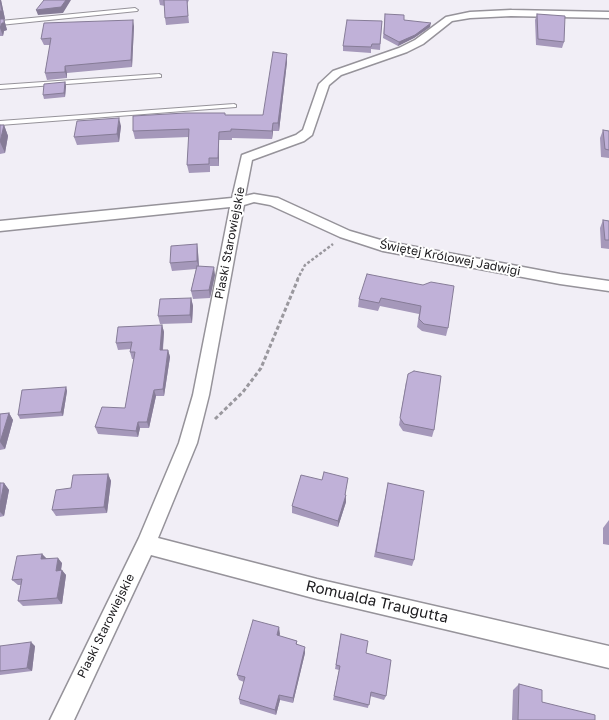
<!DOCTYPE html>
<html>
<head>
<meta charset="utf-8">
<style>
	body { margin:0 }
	canvas { display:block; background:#f1eef6 }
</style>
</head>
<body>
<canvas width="609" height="720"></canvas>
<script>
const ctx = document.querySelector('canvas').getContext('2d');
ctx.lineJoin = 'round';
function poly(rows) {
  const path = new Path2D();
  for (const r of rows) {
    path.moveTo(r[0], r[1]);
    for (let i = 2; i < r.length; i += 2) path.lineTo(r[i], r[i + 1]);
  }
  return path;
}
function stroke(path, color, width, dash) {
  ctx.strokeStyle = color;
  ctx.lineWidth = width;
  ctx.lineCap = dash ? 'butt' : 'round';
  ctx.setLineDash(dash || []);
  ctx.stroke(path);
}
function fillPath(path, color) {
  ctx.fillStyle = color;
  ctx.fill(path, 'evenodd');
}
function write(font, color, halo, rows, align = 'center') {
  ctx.font = font + ' "Golos Text",sans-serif';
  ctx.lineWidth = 4;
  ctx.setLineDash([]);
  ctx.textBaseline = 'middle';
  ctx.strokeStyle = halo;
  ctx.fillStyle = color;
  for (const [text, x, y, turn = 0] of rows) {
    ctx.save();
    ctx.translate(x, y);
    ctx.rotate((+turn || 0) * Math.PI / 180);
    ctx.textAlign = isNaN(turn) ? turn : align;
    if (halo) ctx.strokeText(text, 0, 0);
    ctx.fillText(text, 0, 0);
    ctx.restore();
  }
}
const service = poly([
	[135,8,138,10,137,11,0,25,0,21,135,8],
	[159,74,161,75,161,77,0,89,0,85,159,74],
	[234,104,236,105,236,107,0,125,0,121,234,104]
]);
const minor = poly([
	[511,10,609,12,609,18,511,16,470,18,452,21,423,44,407,52,341,75,329,85,312,135,304,141,252,160,245,196,254,194,278,198,350,231,384,241,560,274,609,281,609,291,560,284,383,251,340,237,270,205,254,202,244,205,209,395,197,443,158,538,317,579,609,646,609,668,317,599,151,555,74,720,50,720,139,538,179,443,193,395,230,207,0,231,0,221,232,198,242,155,296,135,303,130,319,84,333,71,399,48,415,40,446,17,470,12,511,10]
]);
stroke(service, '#96939a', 2);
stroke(minor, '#96939a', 3);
stroke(poly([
	[297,280,305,265,333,244]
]), '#9a989e', 2.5, [3, 2]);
stroke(poly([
	[215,419,243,392,261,368,298,279]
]), '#9a989e', 3, [4, 2.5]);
fillPath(service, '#fff');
fillPath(minor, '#fff');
fillPath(poly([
	[0,0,1,0,5,19,4,19,7,30,4,31,3,36,0,36],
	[159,0,189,0,187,4,189,23,166,25,165,18,165,6,160,5],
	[385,14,404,20,430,27,414,38,398,46,383,38],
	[537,14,564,42,562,48,536,45,535,20],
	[382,21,380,50,371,49,371,53,343,51,343,46],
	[134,26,132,67,67,73,67,78,47,80,45,73,50,45,44,45,41,39],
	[287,54,287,62,279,131,273,131,272,139,232,138,232,140,219,140,219,166,210,166,210,172,189,173,187,165,189,137,135,139,133,131,225,115,263,115],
	[65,82,66,86,65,97,44,99,43,95],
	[0,125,4,125,8,136,5,153,0,154],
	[121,126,119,142,77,145,74,137],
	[603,130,609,131,609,158,601,157,600,138],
	[603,220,609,221,609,249,601,248,600,228],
	[197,244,198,252,199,266,215,275,210,298,193,299,191,291,196,269,172,271,170,263],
	[423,285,448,328,446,336,422,331,417,327,419,314,380,306,378,311,358,307,359,299],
	[191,298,193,306,192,323,160,324,158,316],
	[162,325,164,332,163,350,168,350,170,357,164,396,156,396,149,428,140,428,138,437,98,434,95,427,125,408,134,359,132,359,130,352,131,349,118,350,116,343],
	[406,382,434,430,432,437,403,431,399,425],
	[66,387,67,391,63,416,20,419,18,415],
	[9,413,13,420,5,449,0,450,0,414],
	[108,474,111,481,107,513,56,516,52,510,71,488],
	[348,478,345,495,346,495,346,502,338,527,292,513,292,506,322,480],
	[0,483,4,483,9,490,4,516,0,517],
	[388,483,414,560,412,566,374,557],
	[609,520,609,545,603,544,603,528],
	[42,554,46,558,62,563,61,570,66,575,62,604,23,606,18,601,21,585,18,585,12,580],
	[279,627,279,636,297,641,297,644,305,653,293,703,280,700,276,715,240,704,239,699,244,682,239,680,237,675],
	[341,634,366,653,386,696,384,700,370,696,368,708,333,700,339,670,335,669],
	[0,646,35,646,32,671,0,675],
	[519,684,542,702,595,720,512,720,513,690]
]), '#a598ba');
fillPath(poly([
	[0,0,1,0,5,19,4,19,7,30,4,31,3,36,0,28],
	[66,0,71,0,63,13,38,15,36,10],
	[133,20,134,26,132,67,131,60],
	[431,23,430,27,414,38,398,46,399,42],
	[287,54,287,62,279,131,278,123],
	[65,66,67,73,67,78,65,72],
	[65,82,66,86,65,97,64,93],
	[119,118,121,126,119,142,117,134],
	[273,123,273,131,272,139,272,131],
	[4,125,8,136,5,153,0,142],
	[219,132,219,166,218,158],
	[197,244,198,252,199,269,197,261],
	[214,267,215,275,210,298,209,290],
	[191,298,193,306,192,323,190,315],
	[162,325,164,332,162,357,160,350],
	[168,350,170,357,164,396,163,389],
	[66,387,67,391,63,416,61,412],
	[154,390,156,396,149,428,147,422],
	[9,413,13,420,5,449,0,442],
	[138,422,140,428,138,437,136,431],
	[108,474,111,481,107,513,104,507],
	[4,483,9,490,4,516,0,512,0,504],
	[346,495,346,502,338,527,338,521],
	[42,554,47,559,41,559],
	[58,558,62,563,60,576,56,571],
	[62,570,66,575,62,604,57,598],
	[279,627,280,634,278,642,277,635],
	[31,642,35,646,32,671,27,668],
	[305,647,305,653,293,703,293,698],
	[279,695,280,700,276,715,275,710]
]), '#867c97');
const building = poly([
	[0,0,2,11,0,11,0,0],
	[44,0,66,0,61,7,36,10,44,0],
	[164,0,187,0,188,16,165,18,164,0],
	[385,14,404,15,404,20,431,23,415,35,399,42,384,34,385,14],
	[537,14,565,16,564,42,538,39,537,14],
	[0,19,4,19,4,23,2,23,0,28,0,19],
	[133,20,131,60,65,66,65,72,45,73,51,38,41,39,44,23,133,20],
	[347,20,382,21,380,44,372,44,371,47,343,46,347,20],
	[273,52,287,54,278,123,273,123,272,131,231,129,231,131,219,132,218,158,209,158,209,164,187,165,189,129,133,131,133,116,185,113,225,113,225,115,263,115,273,52],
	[65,82,64,93,43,95,44,84,65,82],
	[119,118,117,134,74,137,77,121,119,118],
	[0,125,4,125,0,142,0,125],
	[603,130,609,131,609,150,605,149,603,130],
	[603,220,609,221,609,240,605,240,603,220],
	[197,244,197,261,170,263,171,246,197,244],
	[197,266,214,267,209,290,191,291,197,266],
	[367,274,423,285,431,282,454,286,448,328,424,324,419,319,421,306,381,298,379,303,359,299,367,274],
	[191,298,190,315,158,316,160,299,191,298],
	[162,325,160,350,168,350,163,389,154,390,147,422,138,422,136,431,95,427,102,407,125,408,135,352,130,352,132,342,116,343,118,327,162,325],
	[414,371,441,376,434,430,404,424,400,418,408,374,414,371],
	[66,387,61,412,18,415,22,390,66,387],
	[9,413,0,442,0,414,9,413],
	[324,472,348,478,345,495,346,495,338,521,292,506,301,475,322,480,324,472],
	[108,474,104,507,52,510,56,490,71,488,73,475,108,474],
	[0,483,4,483,0,504,0,483],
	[388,483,424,491,414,560,376,552,388,483],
	[42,554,41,559,58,558,56,571,62,570,57,598,18,601,22,579,12,580,17,556,42,554],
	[253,620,279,627,277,635,297,641,296,644,305,647,293,698,279,695,275,710,239,699,245,677,237,675,253,620],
	[341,634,368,641,366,653,391,660,386,696,371,692,369,705,334,696,340,666,336,665,341,634],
	[31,642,27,668,0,671,0,646,31,642],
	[519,684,542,690,542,702,595,715,595,720,518,720,519,684]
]);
fillPath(building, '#c0b1d8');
stroke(building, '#867c97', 1);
write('12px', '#1b1a1d', '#fff', [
	["Piaski Starowiejskie",230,243,-79],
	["Świętej Królowej Jadwigi",450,258,11],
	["Piaski Starowiejskie",106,626,-64]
]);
write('15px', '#1b1a1d', '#fff', [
	["Romualda Traugutta",377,602,13]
]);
</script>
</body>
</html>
